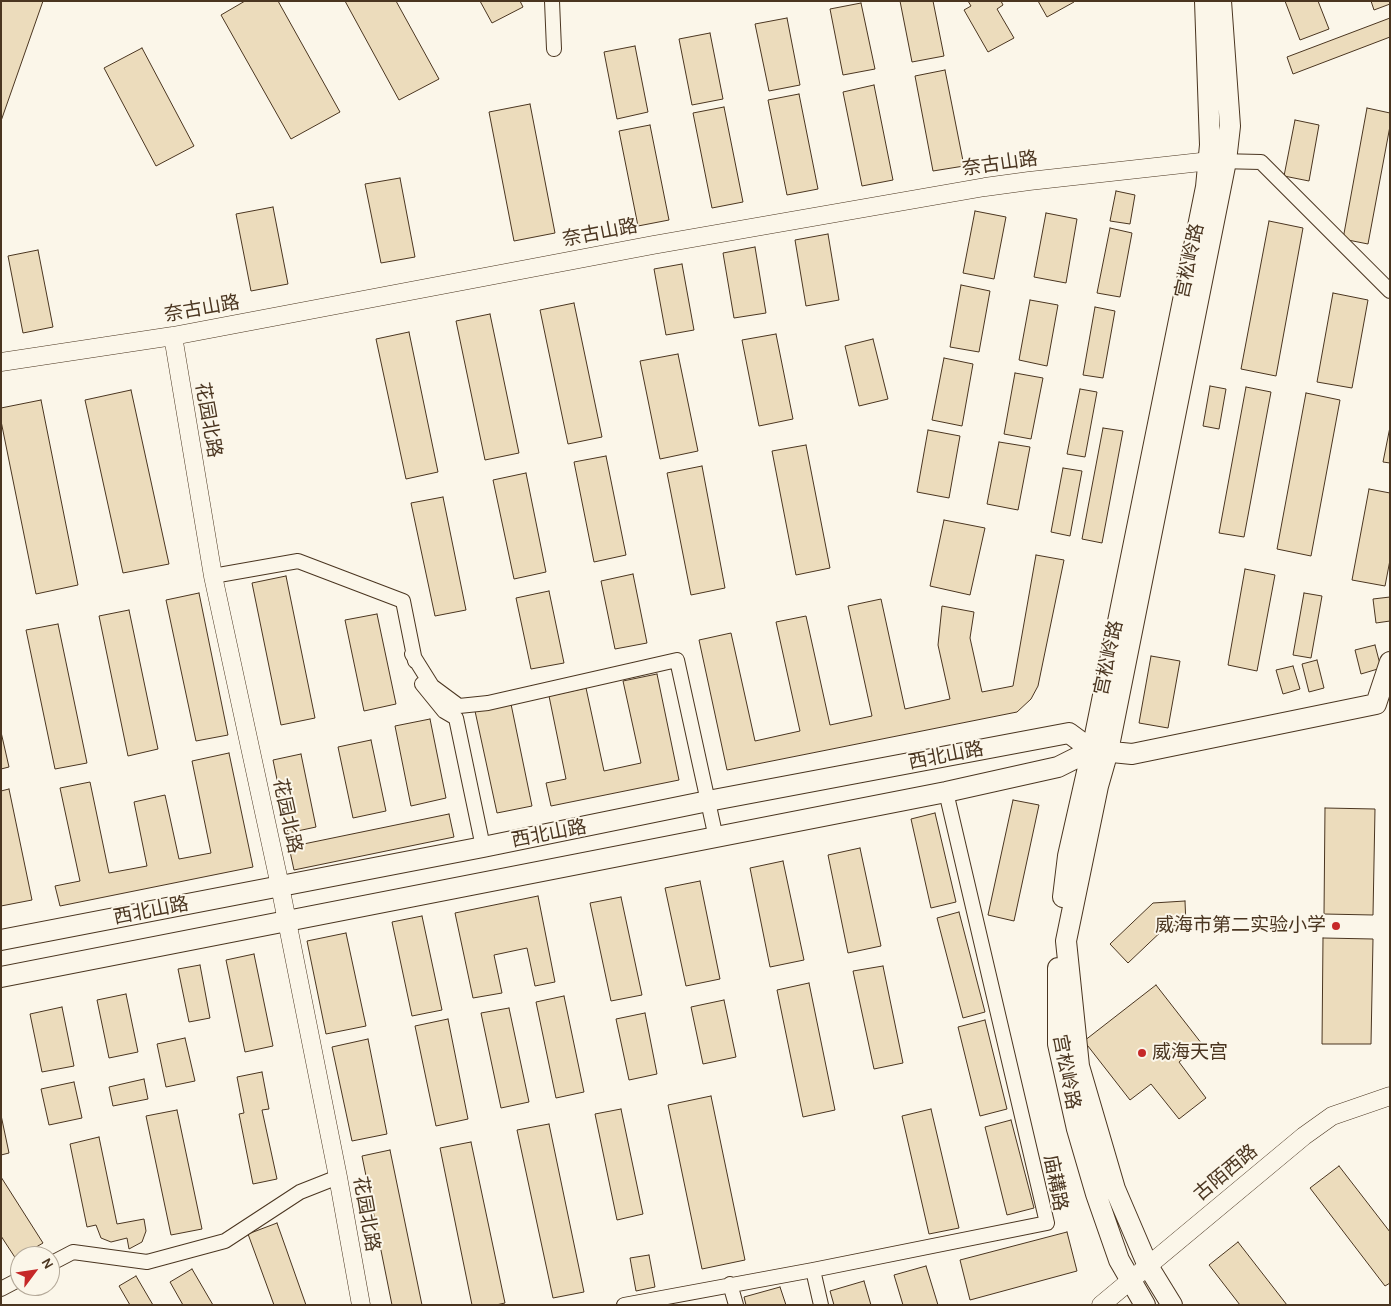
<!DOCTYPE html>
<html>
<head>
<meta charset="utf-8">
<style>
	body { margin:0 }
	#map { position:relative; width:1391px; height:1306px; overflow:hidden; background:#fbf6e9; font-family:Karla,sans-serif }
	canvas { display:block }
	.frame { position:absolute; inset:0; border:2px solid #4a3520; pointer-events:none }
	.north { position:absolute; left:10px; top:1246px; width:50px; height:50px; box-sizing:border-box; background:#fbf6e9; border:1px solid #b4a999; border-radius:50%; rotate:59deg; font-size:14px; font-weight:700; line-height:20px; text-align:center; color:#4a3520 }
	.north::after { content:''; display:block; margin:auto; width:18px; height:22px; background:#c62828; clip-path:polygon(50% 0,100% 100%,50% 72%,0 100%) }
</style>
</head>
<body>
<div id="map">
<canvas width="1391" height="1306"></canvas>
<div class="frame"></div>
<div class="north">N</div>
</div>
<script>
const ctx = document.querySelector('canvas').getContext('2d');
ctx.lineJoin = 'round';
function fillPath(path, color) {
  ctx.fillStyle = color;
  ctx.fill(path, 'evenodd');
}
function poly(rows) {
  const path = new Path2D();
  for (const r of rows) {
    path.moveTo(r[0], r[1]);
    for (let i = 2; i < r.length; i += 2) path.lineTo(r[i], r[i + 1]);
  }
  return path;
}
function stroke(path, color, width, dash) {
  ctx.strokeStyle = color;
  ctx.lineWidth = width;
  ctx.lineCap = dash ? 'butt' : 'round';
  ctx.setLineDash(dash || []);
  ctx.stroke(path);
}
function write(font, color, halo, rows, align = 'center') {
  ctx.font = font + ' Karla,"Noto Sans SC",sans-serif';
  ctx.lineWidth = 4;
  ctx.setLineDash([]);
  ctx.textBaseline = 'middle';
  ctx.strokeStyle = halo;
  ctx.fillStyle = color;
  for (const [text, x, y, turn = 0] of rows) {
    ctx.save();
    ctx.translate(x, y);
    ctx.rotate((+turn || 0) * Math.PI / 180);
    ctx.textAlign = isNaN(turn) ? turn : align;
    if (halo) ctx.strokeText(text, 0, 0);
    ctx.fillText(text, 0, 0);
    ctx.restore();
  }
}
const building = poly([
	[1,1,43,1,1,121,1,1],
	[245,1,278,1,340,112,291,139,221,15,245,1],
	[345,1,396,1,439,79,399,100,345,1],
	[480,1,520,1,523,7,492,23,480,1],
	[900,1,933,1,944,56,912,62,900,1],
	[968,1,1001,1,1003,5,997,9,1014,38,988,52,964,10,971,6,968,1],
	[1038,1,1074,1,1074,2,1047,17,1038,1],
	[1285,1,1318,1,1329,29,1300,40,1285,1],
	[1371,1,1390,1,1390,4,1374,10,1371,1],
	[861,3,875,69,843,75,830,9,861,3],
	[787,18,800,85,769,91,755,24,787,18],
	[1390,18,1390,37,1293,74,1287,57,1390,18],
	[710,33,723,99,692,105,679,39,710,33],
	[635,46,648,112,617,119,604,52,635,46],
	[142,48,194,146,156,166,104,68,142,48],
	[945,70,964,166,933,171,915,76,945,70],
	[874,85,893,180,862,186,843,92,874,85],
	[799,94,818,189,787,195,768,100,799,94],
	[530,104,555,233,514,241,489,112,530,104],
	[724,107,743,202,712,208,693,113,724,107],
	[1367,108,1390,113,1390,126,1368,244,1343,239,1367,108],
	[1295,120,1319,125,1309,181,1284,176,1295,120],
	[650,125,669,220,638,226,619,131,650,125],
	[400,178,415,257,381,263,365,184,400,178],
	[1116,191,1135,195,1130,224,1110,221,1116,191],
	[273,207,288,284,251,291,236,214,273,207],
	[975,211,1006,217,994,279,963,273,975,211],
	[1046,213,1077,219,1066,283,1034,277,1046,213],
	[1269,221,1303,228,1276,376,1241,369,1269,221],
	[1110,228,1132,233,1120,297,1097,293,1110,228],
	[828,234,839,300,806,306,795,240,828,234],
	[755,247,766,313,734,318,723,253,755,247],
	[38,250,53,327,23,333,8,256,38,250],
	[682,264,694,330,666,335,654,269,682,264],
	[961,285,990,291,979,352,950,347,961,285],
	[1333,293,1368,300,1352,388,1317,382,1333,293],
	[1030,300,1058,305,1047,366,1019,360,1030,300],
	[574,303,602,437,568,444,540,310,574,303],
	[1095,307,1115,311,1103,378,1083,375,1095,307],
	[490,314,519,453,485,460,456,321,490,314],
	[409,332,438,472,406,479,376,339,409,332],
	[776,334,793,419,759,426,742,340,776,334],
	[873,339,888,399,859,406,845,346,873,339],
	[678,354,698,451,660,459,640,361,678,354],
	[944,358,973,364,962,426,932,420,944,358],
	[1015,373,1043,378,1031,439,1004,434,1015,373],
	[1210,386,1226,389,1219,429,1203,426,1210,386],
	[1246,387,1271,392,1244,537,1219,533,1246,387],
	[1080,389,1097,392,1085,457,1067,454,1080,389],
	[131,390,169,564,123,573,85,400,131,390],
	[1306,393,1340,400,1311,556,1277,549,1306,393],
	[41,400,78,585,36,594,1,421,1,408,41,400],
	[1390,427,1390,463,1383,462,1390,427],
	[1103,428,1123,431,1102,543,1082,539,1103,428],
	[928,430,960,436,949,498,917,492,928,430],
	[999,442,1030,447,1018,510,987,504,999,442],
	[806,445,830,568,796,575,772,451,806,445],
	[606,456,626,555,594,562,574,462,606,456],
	[702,466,725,588,691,595,667,473,702,466],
	[1063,468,1082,471,1070,536,1051,532,1063,468],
	[526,473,546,572,514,579,493,480,526,473],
	[1369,489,1390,493,1390,560,1385,586,1352,580,1369,489],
	[443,497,466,610,435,616,411,503,443,497],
	[944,520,985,528,970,595,930,586,944,520],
	[1036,555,1064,560,1038,686,1031,699,1017,712,727,770,699,640,731,633,755,741,800,731,776,622,806,616,830,725,872,716,848,606,881,599,905,709,950,699,938,645,942,606,974,612,970,638,982,692,1013,686,1036,555],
	[1245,569,1275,575,1257,671,1228,665,1245,569],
	[633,574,647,643,615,649,601,581,633,574],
	[286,576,315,718,281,725,252,583,286,576],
	[549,591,564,663,531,669,516,598,549,591],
	[199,593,228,735,196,741,166,600,199,593],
	[1304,593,1322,596,1311,658,1293,655,1304,593],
	[1390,597,1390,621,1376,623,1373,599,1390,597],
	[129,610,158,749,128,756,99,616,129,610],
	[377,614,396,704,364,711,345,620,377,614],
	[58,624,87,763,55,769,26,630,58,624],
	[1375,645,1381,668,1361,674,1355,650,1375,645],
	[1151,656,1180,661,1168,728,1139,723,1151,656],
	[1317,660,1324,688,1309,692,1302,664,1317,660],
	[1293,666,1300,689,1283,694,1276,670,1293,666],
	[657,674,679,780,551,806,546,783,566,779,549,696,586,688,604,771,641,763,623,681,657,674],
	[511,704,532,806,497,813,475,711,511,704],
	[430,719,446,798,411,806,395,726,430,719],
	[1,732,9,767,1,769,1,732],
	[371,740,386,811,353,818,338,747,371,740],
	[229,753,253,867,60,906,55,886,80,881,60,788,90,782,109,873,147,866,134,802,165,795,179,859,211,853,192,761,229,753],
	[301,754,316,827,288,833,273,760,301,754],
	[9,789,32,900,1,906,1,791,9,789],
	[1013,800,1039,805,1014,921,988,915,1013,800],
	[1325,808,1375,809,1373,915,1324,914,1325,808],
	[935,813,956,902,931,908,911,819,935,813],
	[449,814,454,837,294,870,289,847,449,814],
	[860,848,881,946,848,953,828,855,860,848],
	[783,861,804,960,770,967,750,868,783,861],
	[700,881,720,979,686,986,665,888,700,881],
	[538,896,555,982,535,986,527,948,494,955,502,993,473,998,455,913,538,896],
	[621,897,642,995,611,1001,590,903,621,897],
	[1185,901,1186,925,1167,926,1128,963,1110,944,1153,903,1185,901],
	[959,912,985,1012,963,1018,937,918,959,912],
	[422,916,442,1010,412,1016,392,922,422,916],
	[346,933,366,1026,326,1034,307,941,346,933],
	[1323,938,1373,939,1371,1044,1322,1044,1323,938],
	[254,954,273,1046,245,1052,226,960,254,954],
	[200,965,210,1018,189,1022,178,969,200,965],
	[883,966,903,1063,874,1069,853,971,883,966],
	[809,983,835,1110,803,1117,777,990,809,983],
	[1156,985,1202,1044,1179,1062,1206,1098,1179,1119,1151,1084,1130,1100,1084,1041,1156,985],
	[126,994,138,1052,109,1058,97,1000,126,994],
	[564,996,584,1092,556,1098,536,1002,564,996],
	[724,1000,736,1057,703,1064,691,1007,724,1000],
	[62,1007,74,1066,42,1072,30,1014,62,1007],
	[509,1008,529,1102,501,1108,481,1013,509,1008],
	[645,1013,657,1074,629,1080,616,1019,645,1013],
	[448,1019,468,1119,436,1126,415,1026,448,1019],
	[985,1020,1007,1109,980,1116,958,1027,985,1020],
	[185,1038,195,1081,166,1087,157,1044,185,1038],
	[368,1039,387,1134,352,1141,332,1047,368,1039],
	[262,1072,269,1109,262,1110,277,1179,253,1184,239,1114,244,1113,237,1077,262,1072],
	[144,1079,148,1099,113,1106,109,1087,144,1079],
	[74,1082,82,1118,49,1125,41,1089,74,1082],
	[711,1096,745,1260,702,1269,668,1105,711,1096],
	[621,1109,643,1214,617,1220,595,1114,621,1109],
	[931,1109,959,1228,929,1234,902,1116,931,1109],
	[177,1110,202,1229,171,1235,146,1116,177,1110],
	[1,1115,9,1153,1,1155,1,1115],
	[1011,1120,1034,1208,1007,1215,985,1127,1011,1120],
	[549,1124,584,1292,553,1298,517,1130,549,1124],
	[99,1137,117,1224,144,1219,146,1231,142,1242,129,1249,127,1238,111,1242,101,1238,96,1225,87,1227,70,1144,99,1137],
	[471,1142,505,1303,496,1305,472,1305,440,1148,471,1142],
	[390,1150,422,1305,392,1305,362,1156,390,1150],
	[1339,1166,1390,1232,1390,1283,1385,1286,1310,1188,1339,1166],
	[1,1177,43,1243,16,1259,1,1236,1,1177],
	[277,1223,306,1305,274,1305,248,1234,277,1223],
	[1067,1232,1077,1271,970,1300,960,1260,1067,1232],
	[1238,1242,1287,1305,1240,1305,1209,1265,1238,1242],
	[649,1255,655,1287,636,1291,630,1258,649,1255],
	[926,1266,938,1305,903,1305,894,1275,926,1266],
	[192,1269,213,1305,183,1305,170,1282,192,1269],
	[136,1276,153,1305,130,1305,119,1286,136,1276],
	[864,1281,871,1305,834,1305,830,1291,864,1281],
	[780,1287,786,1305,746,1305,744,1297,780,1287]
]);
fillPath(building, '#ecdcbc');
stroke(building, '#4a3520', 1);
const minor = poly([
	[552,1,554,49],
	[1218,161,1261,162,1390,291],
	[213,576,298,561,403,601,415,661],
	[412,654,432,686,459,706,488,703,677,660,716,838],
	[422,684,444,711,456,718,483,847],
	[50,1264,73,1252,147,1262,225,1241,300,1192,338,1177],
	[813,1270,821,1305],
	[730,1284,736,1305],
	[1,1289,20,1279],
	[624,1305,813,1270,1047,1223,946,792]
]);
const tertiary = poly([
	[173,336,213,576,280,886,338,1177,361,1305],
	[1,362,173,336,653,245,985,187,1029,181,1210,161],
	[1101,1305,1304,1136,1332,1116,1390,1096]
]);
const secondary = poly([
	[1063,897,1068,856,1092,750,1206,187,1210,145,1205,1],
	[1,940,483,847,708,801,1069,733,1092,750,1132,754,1376,704,1390,662],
	[1058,968,1058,1044,1077,1129,1096,1194,1119,1260,1145,1305],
	[1,977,946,792,1058,767,1092,750],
	[1172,1305,1148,1266,1115,1189,1079,1066,1066,941,1098,786,1108,751,1226,161,1230,126,1221,1]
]);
stroke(minor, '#4a3520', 16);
stroke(tertiary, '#4a3520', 19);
stroke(secondary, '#4a3520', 22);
stroke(minor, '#fbf6e9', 14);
stroke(tertiary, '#fbf6e9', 18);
stroke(secondary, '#fbf6e9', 20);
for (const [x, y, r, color] of [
	[1336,926,5,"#c62828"],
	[1142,1053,5,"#c62828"]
]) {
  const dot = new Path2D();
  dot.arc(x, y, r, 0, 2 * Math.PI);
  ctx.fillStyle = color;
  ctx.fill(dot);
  stroke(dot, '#fbf6e9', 2);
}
write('19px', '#4a3520', '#fbf6e9', [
	["奈古山路",1000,164,-8],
	["奈古山路",600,233,-11],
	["宫松岭路",1190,261,-78],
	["奈古山路",202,309,-10],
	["花园北路",208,420,80],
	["宫松岭路",1109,658,-78],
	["西北山路",946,756,-11],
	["花园北路",287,816,78],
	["西北山路",549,834,-11],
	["西北山路",151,911,-11],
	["宫松岭路",1066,1072,79],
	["古陌西路",1226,1173,-40],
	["庙耩路",1055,1183,79],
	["花园北路",366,1214,80]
]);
write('19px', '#4a3520', '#fbf6e9', [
	["威海市第二实验小学",1326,926],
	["威海天宫",1152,1053,"left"]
], 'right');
</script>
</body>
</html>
